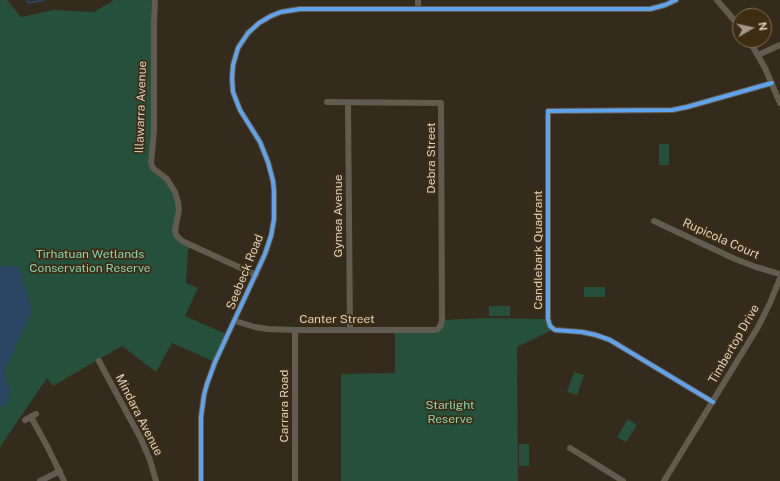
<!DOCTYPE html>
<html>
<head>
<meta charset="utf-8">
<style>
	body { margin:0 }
	#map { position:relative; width:780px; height:481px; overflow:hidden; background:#352b1d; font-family:"Public Sans",sans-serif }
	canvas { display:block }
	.north { position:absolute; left:732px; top:8px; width:40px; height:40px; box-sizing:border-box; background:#3f2d13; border:1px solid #7d6e59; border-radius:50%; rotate:81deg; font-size:11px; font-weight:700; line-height:16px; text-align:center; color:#dbd0c1 }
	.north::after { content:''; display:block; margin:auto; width:14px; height:18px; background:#a19688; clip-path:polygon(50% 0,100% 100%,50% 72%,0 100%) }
</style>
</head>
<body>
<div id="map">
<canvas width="780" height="481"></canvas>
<div class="north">N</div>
</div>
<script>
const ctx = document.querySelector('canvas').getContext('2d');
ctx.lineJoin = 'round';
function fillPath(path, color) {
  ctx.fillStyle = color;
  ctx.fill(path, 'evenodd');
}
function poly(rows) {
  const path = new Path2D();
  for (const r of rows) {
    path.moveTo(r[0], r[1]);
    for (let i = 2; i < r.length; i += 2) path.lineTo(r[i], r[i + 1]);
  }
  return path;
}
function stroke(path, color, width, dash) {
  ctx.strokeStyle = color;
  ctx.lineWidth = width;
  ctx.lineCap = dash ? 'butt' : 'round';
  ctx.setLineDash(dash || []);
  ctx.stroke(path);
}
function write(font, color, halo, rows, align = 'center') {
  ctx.font = font + ' "Public Sans",sans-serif';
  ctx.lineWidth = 3.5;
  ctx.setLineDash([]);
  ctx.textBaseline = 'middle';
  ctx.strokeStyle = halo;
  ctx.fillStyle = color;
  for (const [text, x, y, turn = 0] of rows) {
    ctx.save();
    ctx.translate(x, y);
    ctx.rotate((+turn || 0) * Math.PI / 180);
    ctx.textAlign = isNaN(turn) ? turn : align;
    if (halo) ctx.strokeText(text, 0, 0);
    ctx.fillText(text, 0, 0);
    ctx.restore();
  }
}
fillPath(poly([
	[0,0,7,0,21,17,53,10,94,12,114,0,155,0,151,163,163,176,178,202,176,232,191,245,188,251,186,283,198,288,185,316,228,335,215,362,172,343,156,372,122,346,53,386,47,378,0,447],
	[659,144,669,144,669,165,659,165],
	[584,287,605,287,605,297,584,297],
	[489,306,510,306,510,316,489,316],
	[485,318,548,319,554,329,517,347,518,481,341,481,341,374,395,373,395,330,435,330,442,320],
	[574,372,584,375,577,395,567,392],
	[628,419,637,425,626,442,617,437],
	[519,444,529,444,529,466,519,466]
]), '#25503c');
fillPath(poly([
	[0,266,19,267,32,311,4,372,11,394,5,406,0,406]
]), '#2a4461');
stroke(poly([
	[27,0,29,3,44,0]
]), '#2a4461', 2);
stroke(poly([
	[155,0,154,24,154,131,151,163,153,168,167,179,175,192,178,202,179,210,175,230,176,235,182,241,256,275],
	[418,0,418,9],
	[717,0,740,27],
	[749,40,765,68,780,103],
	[758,55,780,45],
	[348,103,350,330],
	[654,221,735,259,756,267,780,274],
	[235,321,255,327,268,329,295,330,435,330,438,329,441,325,442,320,441,103,327,102],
	[295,330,295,481],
	[99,361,141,439,150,460,156,481],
	[713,402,610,340,596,335,582,332,555,330,550,326,548,319,548,111,672,110,687,107,772,83],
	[31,417,47,446,64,481],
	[25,420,36,414],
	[570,448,623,481],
	[40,481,60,471],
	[201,481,201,417,204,395,207,384,215,362,265,254,271,236,274,219,274,191,273,181,268,162,260,142,240,110,233,92,232,78,233,65,238,48,248,33,259,23,271,16,281,12,300,9,650,9,665,5,676,0],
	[664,481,758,327,770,303,780,278]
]), '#625b50', 6);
stroke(poly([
	[713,402,610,340,596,335,582,332,555,330,550,326,548,319,548,111,672,110,687,107,772,83],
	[201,481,201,417,204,395,207,384,215,362,265,254,271,236,274,219,274,191,273,181,268,162,260,142,240,110,233,92,232,78,233,65,238,48,248,33,259,23,271,16,281,12,300,9,650,9,665,5,676,0]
]), '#60a3ed', 4);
write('12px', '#dbd0c1', '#3f2d13', [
	["Illawarra Avenue",141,107,-88],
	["Debra Street",431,158,-90],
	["Gymea Avenue",338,216,-90],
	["Rupicola Court",721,239,24],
	["Candlebark Quadrant",538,250,-90],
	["Seebeck Road",245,272,-68],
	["Canter Street",337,319],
	["Timbertop Drive",734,344,-60],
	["Carrara Road",284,406,-90],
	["Mindara Avenue",139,415,63]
]);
write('12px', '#83d7b2', '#3f2d13', [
	["Tirhatuan Wetlands",90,254],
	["Conservation Reserve",90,268],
	["Starlight",450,405],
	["Reserve",450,419]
]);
</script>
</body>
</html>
